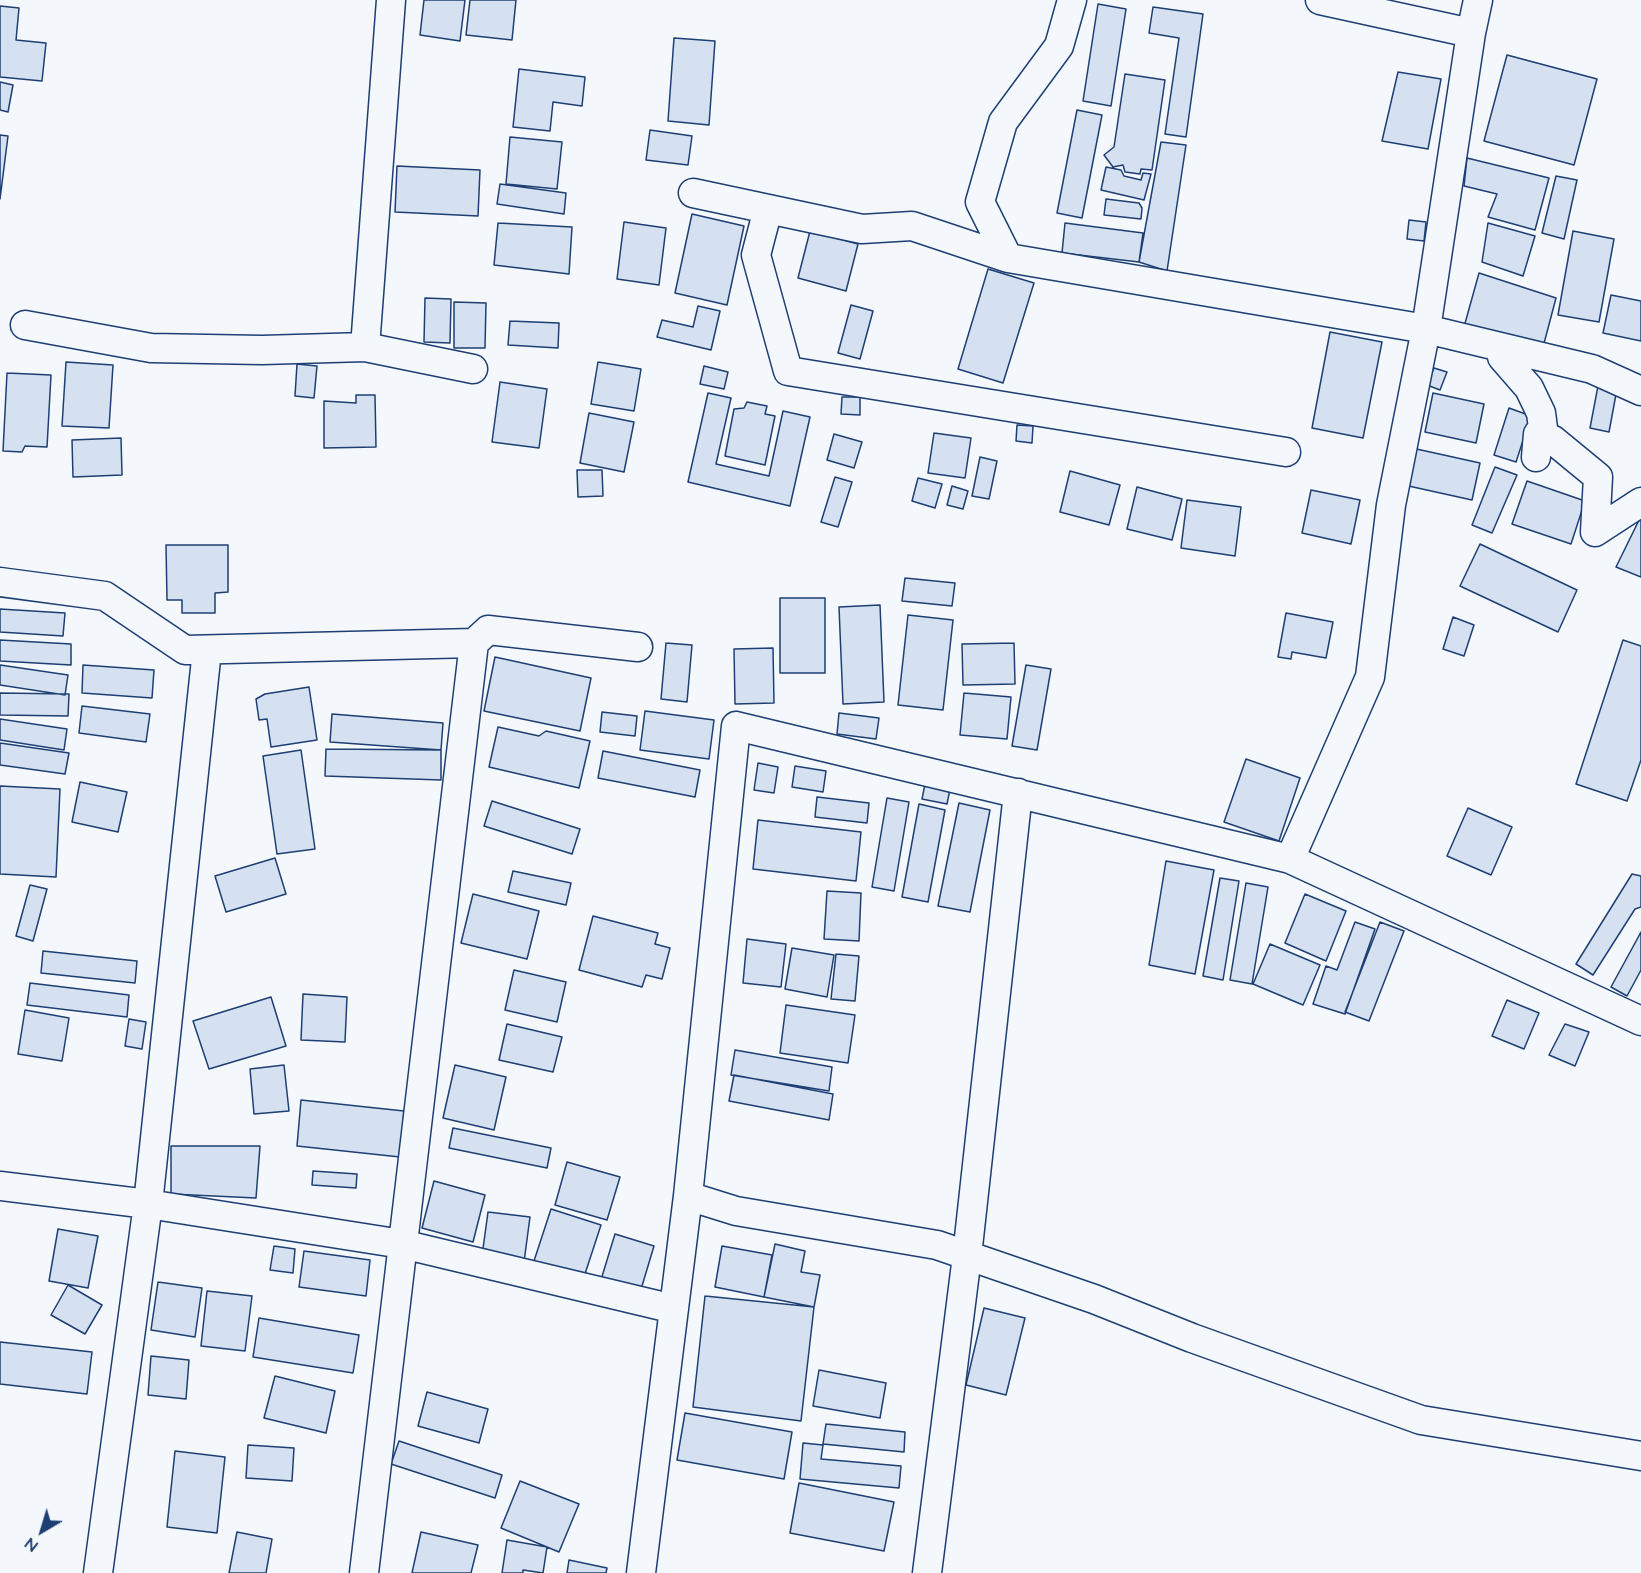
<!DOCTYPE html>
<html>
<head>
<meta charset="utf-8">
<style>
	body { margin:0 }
	#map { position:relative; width:1641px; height:1573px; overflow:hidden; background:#f4f7fb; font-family:Lato,sans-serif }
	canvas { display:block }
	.north { position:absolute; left:12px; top:1501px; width:60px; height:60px; -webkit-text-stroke:4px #f4f7fb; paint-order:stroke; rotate:218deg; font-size:16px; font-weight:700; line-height:24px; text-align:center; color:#1d3f73 }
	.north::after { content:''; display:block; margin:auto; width:21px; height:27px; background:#1d3f73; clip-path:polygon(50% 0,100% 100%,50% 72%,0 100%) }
</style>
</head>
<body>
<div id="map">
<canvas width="1641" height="1573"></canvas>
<div class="north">N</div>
</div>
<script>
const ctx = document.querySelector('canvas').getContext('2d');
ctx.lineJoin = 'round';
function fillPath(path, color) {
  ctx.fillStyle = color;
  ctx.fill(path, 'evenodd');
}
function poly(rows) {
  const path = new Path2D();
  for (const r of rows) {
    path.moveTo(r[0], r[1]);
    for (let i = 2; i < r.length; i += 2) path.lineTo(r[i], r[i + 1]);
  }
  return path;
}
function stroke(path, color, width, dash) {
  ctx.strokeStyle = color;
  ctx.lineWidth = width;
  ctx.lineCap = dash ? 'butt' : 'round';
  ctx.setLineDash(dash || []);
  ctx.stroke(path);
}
const building = poly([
	[424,0,465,0,460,41,420,35,424,0],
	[470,0,516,0,512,40,466,35,470,0],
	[1098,4,1126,9,1111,106,1083,101,1098,4],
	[0,6,19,8,16,40,46,43,42,81,0,77,0,6],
	[1153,7,1203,14,1186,137,1165,134,1179,38,1149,33,1153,7],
	[674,38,715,41,709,125,668,121,674,38],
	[1507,55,1597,79,1574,165,1484,141,1507,55],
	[519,69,585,77,582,106,553,102,550,131,513,127,519,69],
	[1398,72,1441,79,1428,149,1382,141,1398,72],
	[1125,74,1165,80,1152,170,1141,169,1140,174,1125,172,1123,165,1113,167,1104,155,1114,147,1125,74],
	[0,82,13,85,8,112,0,110,0,82],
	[1077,110,1102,115,1082,218,1057,213,1077,110],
	[650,130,692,136,688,165,646,160,650,130],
	[0,135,8,136,0,199,0,135],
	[510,137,562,142,557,189,506,184,510,137],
	[1161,142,1186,145,1167,271,1139,262,1161,142],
	[1467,158,1549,178,1535,230,1488,217,1497,194,1464,186,1467,158],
	[397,166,480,170,478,216,395,212,397,166],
	[1106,167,1121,170,1124,176,1141,180,1143,173,1151,174,1144,200,1101,190,1106,167],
	[1556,176,1577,180,1564,239,1542,233,1556,176],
	[500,184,566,193,564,214,497,204,500,184],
	[1106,199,1139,203,1142,208,1141,219,1104,215,1106,199],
	[692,214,744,226,727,305,675,293,692,214],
	[1409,220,1426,222,1424,241,1407,239,1409,220],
	[624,222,666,228,659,285,617,279,624,222],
	[498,223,572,227,569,274,494,265,498,223],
	[1065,223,1143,233,1139,262,1062,253,1065,223],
	[1488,223,1535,236,1523,276,1482,262,1488,223],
	[810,231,858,244,846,291,798,278,810,231],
	[1573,231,1614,239,1599,322,1558,315,1573,231],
	[988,269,1034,283,1003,383,958,369,988,269],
	[1479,273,1556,298,1542,351,1464,327,1479,273],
	[1611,295,1641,301,1641,341,1603,333,1611,295],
	[425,298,451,299,450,343,424,342,425,298],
	[454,302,486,303,485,348,454,348,454,302],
	[851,305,873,311,860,359,838,353,851,305],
	[698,306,720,311,711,350,657,337,662,320,693,327,698,306],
	[510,321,559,323,558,348,508,345,510,321],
	[1330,332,1382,342,1363,438,1312,428,1330,332],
	[66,362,113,365,109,428,62,426,66,362],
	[598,362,641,369,634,411,591,404,598,362],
	[297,364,317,366,314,398,295,396,297,364],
	[704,366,728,372,724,389,700,384,704,366],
	[1434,368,1447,372,1440,390,1427,385,1434,368],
	[7,373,51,375,47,447,25,446,22,452,3,451,7,373],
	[500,382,547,389,539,448,492,442,500,382],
	[1598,386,1617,389,1609,432,1590,428,1598,386],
	[708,393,731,398,716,464,769,476,783,411,810,417,790,506,688,482,708,393],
	[1433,393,1484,404,1476,443,1425,432,1433,393],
	[356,395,375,395,376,447,324,448,324,401,356,403,356,395],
	[842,397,860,397,860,415,841,414,842,397],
	[747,402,767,406,765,414,775,416,765,465,725,456,734,409,744,408,747,402],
	[1509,408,1531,416,1516,462,1494,455,1509,408],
	[589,413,634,422,624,472,580,463,589,413],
	[1017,425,1033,426,1032,443,1016,441,1017,425],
	[934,433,971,438,965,478,928,473,934,433],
	[834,434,862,442,854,468,827,460,834,434],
	[121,438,122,475,73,477,72,440,121,438],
	[1412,448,1480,463,1472,500,1404,485,1412,448],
	[980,457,997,461,989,499,972,496,980,457],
	[1495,467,1517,475,1492,533,1472,525,1495,467],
	[577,470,602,470,603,496,578,497,577,470],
	[1070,471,1120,485,1109,525,1060,512,1070,471],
	[835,477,852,482,838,527,821,522,835,477],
	[918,478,942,484,935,508,912,501,918,478],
	[1527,481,1585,501,1571,544,1512,524,1527,481],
	[952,486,968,491,963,509,947,505,952,486],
	[1137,487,1182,499,1172,540,1127,529,1137,487],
	[1311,490,1360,500,1351,544,1302,533,1311,490],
	[1187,500,1241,507,1235,556,1181,548,1187,500],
	[1641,516,1641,577,1616,567,1641,516],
	[1480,544,1577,590,1558,632,1460,586,1480,544],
	[166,545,228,545,228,592,215,593,215,613,182,613,182,600,167,600,166,545],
	[905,578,955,583,952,606,902,601,905,578],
	[780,598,825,598,825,673,780,673,780,598],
	[880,605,884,702,843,704,839,607,880,605],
	[0,609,65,613,63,636,0,632,0,609],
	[1286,613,1333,622,1326,658,1292,652,1291,659,1278,657,1286,613],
	[908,615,953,620,943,710,898,705,908,615],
	[1453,617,1474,625,1464,656,1443,649,1453,617],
	[0,640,71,644,71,665,0,661,0,640],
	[1623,640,1641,646,1641,760,1627,801,1576,784,1623,640],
	[666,643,692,645,687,702,661,699,666,643],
	[1014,643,1015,684,963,685,962,644,1014,643],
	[773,648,774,703,735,704,734,649,773,648],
	[495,657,591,678,580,731,484,711,495,657],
	[0,665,68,675,65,695,0,685,0,665],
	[83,665,154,670,152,698,82,693,83,665],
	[1026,665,1051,669,1037,750,1012,746,1026,665],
	[309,687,317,740,271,747,267,719,259,720,256,699,265,694,309,687],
	[0,693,69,694,68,716,0,715,0,693],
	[964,693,1011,697,1007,739,960,735,964,693],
	[82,706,150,714,146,742,79,733,82,706],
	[645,711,714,720,709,759,640,750,645,711],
	[602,712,637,716,635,736,600,732,602,712],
	[839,713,879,718,876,739,837,734,839,713],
	[332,714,443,723,441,750,330,742,332,714],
	[0,719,67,729,64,750,0,740,0,719],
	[498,727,539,736,546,731,590,741,579,788,489,767,498,727],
	[0,743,69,753,65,774,0,765,0,743],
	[326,749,441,750,441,780,325,776,326,749],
	[301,750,315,849,277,854,263,756,301,750],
	[603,751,700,770,695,797,598,778,603,751],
	[1246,759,1300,778,1279,841,1224,822,1246,759],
	[758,763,778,767,774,793,754,790,758,763],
	[795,766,826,771,823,792,792,787,795,766],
	[80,782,127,792,118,832,72,822,80,782],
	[925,784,950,789,947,804,922,799,925,784],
	[0,786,60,789,56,877,0,874,0,786],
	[817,797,869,803,867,823,815,817,817,797],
	[887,798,909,802,894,891,872,887,887,798],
	[492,801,580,829,572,854,484,826,492,801],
	[959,803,990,810,970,912,938,906,959,803],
	[919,804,945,810,928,902,902,897,919,804],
	[1468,808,1512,827,1491,875,1447,856,1468,808],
	[758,820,861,832,856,881,753,869,758,820],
	[275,858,286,894,226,912,215,876,275,858],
	[1166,861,1214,870,1195,974,1149,965,1166,861],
	[513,871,571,883,566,905,508,892,513,871],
	[1632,874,1641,876,1641,907,1635,909,1593,975,1576,964,1632,874],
	[1220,878,1239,881,1223,980,1203,976,1220,878],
	[1246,883,1268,887,1252,984,1230,980,1246,883],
	[30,885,47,889,33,941,16,936,30,885],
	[827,891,861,893,859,941,824,939,827,891],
	[473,894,539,911,527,959,461,943,473,894],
	[1305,894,1346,911,1326,961,1285,943,1305,894],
	[593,916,658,933,655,944,670,948,662,979,646,975,642,987,579,970,593,916],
	[1355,922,1375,929,1345,1014,1313,1004,1326,966,1337,970,1355,922],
	[1380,922,1404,931,1369,1021,1345,1012,1380,922],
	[1641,932,1641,970,1627,996,1611,987,1641,932],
	[747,939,786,944,781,987,743,983,747,939],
	[1270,944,1320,965,1303,1005,1253,984,1270,944],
	[792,948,834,955,827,997,785,989,792,948],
	[43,951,137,961,135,983,41,973,43,951],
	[836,954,859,956,855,1001,831,999,836,954],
	[514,970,566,982,557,1022,505,1010,514,970],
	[30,983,129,995,127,1017,27,1005,30,983],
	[303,994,347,997,345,1042,301,1040,303,994],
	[271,997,286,1046,209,1069,193,1021,271,997],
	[1507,1000,1539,1013,1524,1049,1492,1036,1507,1000],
	[786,1005,855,1015,848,1063,780,1053,786,1005],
	[25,1010,69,1018,62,1061,18,1054,25,1010],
	[129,1019,146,1022,142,1049,125,1046,129,1019],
	[507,1024,562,1037,553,1072,499,1060,507,1024],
	[1565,1024,1589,1032,1575,1066,1549,1055,1565,1024],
	[735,1050,832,1067,829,1091,731,1075,735,1050],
	[284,1065,289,1111,254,1114,250,1069,284,1065],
	[455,1065,506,1077,494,1130,443,1118,455,1065],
	[734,1075,833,1094,829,1120,729,1101,734,1075],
	[301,1100,404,1111,400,1157,297,1146,301,1100],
	[453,1128,551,1148,547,1168,449,1148,453,1128],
	[171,1146,260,1146,256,1198,171,1194,171,1146],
	[567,1162,620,1177,607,1220,555,1205,567,1162],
	[313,1171,357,1174,356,1188,312,1185,313,1171],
	[434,1181,485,1195,473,1242,422,1228,434,1181],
	[551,1209,601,1225,583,1280,533,1264,551,1209],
	[488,1212,530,1217,524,1262,482,1256,488,1212],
	[58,1229,98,1236,88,1288,49,1281,58,1229],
	[615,1234,654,1246,639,1296,600,1283,615,1234],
	[775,1244,805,1251,801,1272,820,1275,814,1307,764,1297,775,1244],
	[274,1246,295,1249,293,1273,270,1270,274,1246],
	[722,1246,772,1255,764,1297,715,1287,722,1246],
	[304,1251,370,1260,366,1296,299,1287,304,1251],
	[158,1282,202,1288,195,1337,151,1330,158,1282],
	[68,1285,102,1305,85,1334,51,1315,68,1285],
	[207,1291,252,1296,245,1351,201,1346,207,1291],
	[705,1296,814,1307,801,1421,693,1407,705,1296],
	[984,1308,1025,1318,1006,1395,966,1385,984,1308],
	[259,1318,359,1335,353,1373,253,1357,259,1318],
	[0,1342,92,1352,87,1394,0,1384,0,1342],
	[151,1356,189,1360,186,1399,148,1395,151,1356],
	[819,1370,886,1383,880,1418,813,1406,819,1370],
	[275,1376,335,1391,326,1433,264,1418,275,1376],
	[427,1392,488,1409,479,1443,418,1426,427,1392],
	[685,1413,792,1432,784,1479,677,1460,685,1413],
	[826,1424,905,1432,904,1452,823,1444,826,1424],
	[399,1441,502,1475,495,1498,391,1464,399,1441],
	[803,1443,823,1445,821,1459,901,1466,899,1488,800,1479,803,1443],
	[248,1445,294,1448,292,1481,246,1478,248,1445],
	[175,1451,225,1457,217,1533,167,1527,175,1451],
	[520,1481,579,1504,559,1552,501,1528,520,1481],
	[799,1483,894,1502,884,1551,790,1533,799,1483],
	[237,1532,272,1539,266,1573,229,1573,237,1532],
	[421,1532,478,1545,471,1573,412,1573,421,1532],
	[507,1540,547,1547,543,1573,523,1570,523,1573,502,1573,507,1540],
	[569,1560,607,1568,606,1573,567,1573,569,1560]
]);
fillPath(building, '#d5e0f0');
stroke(building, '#1d3f73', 1.5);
const minor = poly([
	[1320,0,1471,33],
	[693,193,862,229,912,226,1008,258,980,202,1003,122,1059,46,1072,0],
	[768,209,756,255,788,371,1286,452],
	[1008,258,1426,329,1592,369,1641,391],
	[25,325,151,348,262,350,365,347,473,369],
	[365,347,391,0],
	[1501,347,1502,357,1529,388,1541,413,1543,428,1538,434,1536,457],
	[1538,434,1553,440,1598,477,1595,532,1641,502],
	[0,582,105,596,185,650,474,643,364,1573],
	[474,643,488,630,638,647],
	[1290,859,1370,677,1391,505,1426,329,1471,33,1478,0],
	[0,1186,148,1204,402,1244,674,1309],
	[688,1196,736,726,1290,859,1641,1021],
	[98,1573,148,1204,207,650],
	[641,1573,688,1196,736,1211,937,1245,1094,1299,1192,1338,1421,1420,1641,1456],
	[927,1573,967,1256,1018,793]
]);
stroke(minor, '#1d3f73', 31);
stroke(minor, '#f4f7fb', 28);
</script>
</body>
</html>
